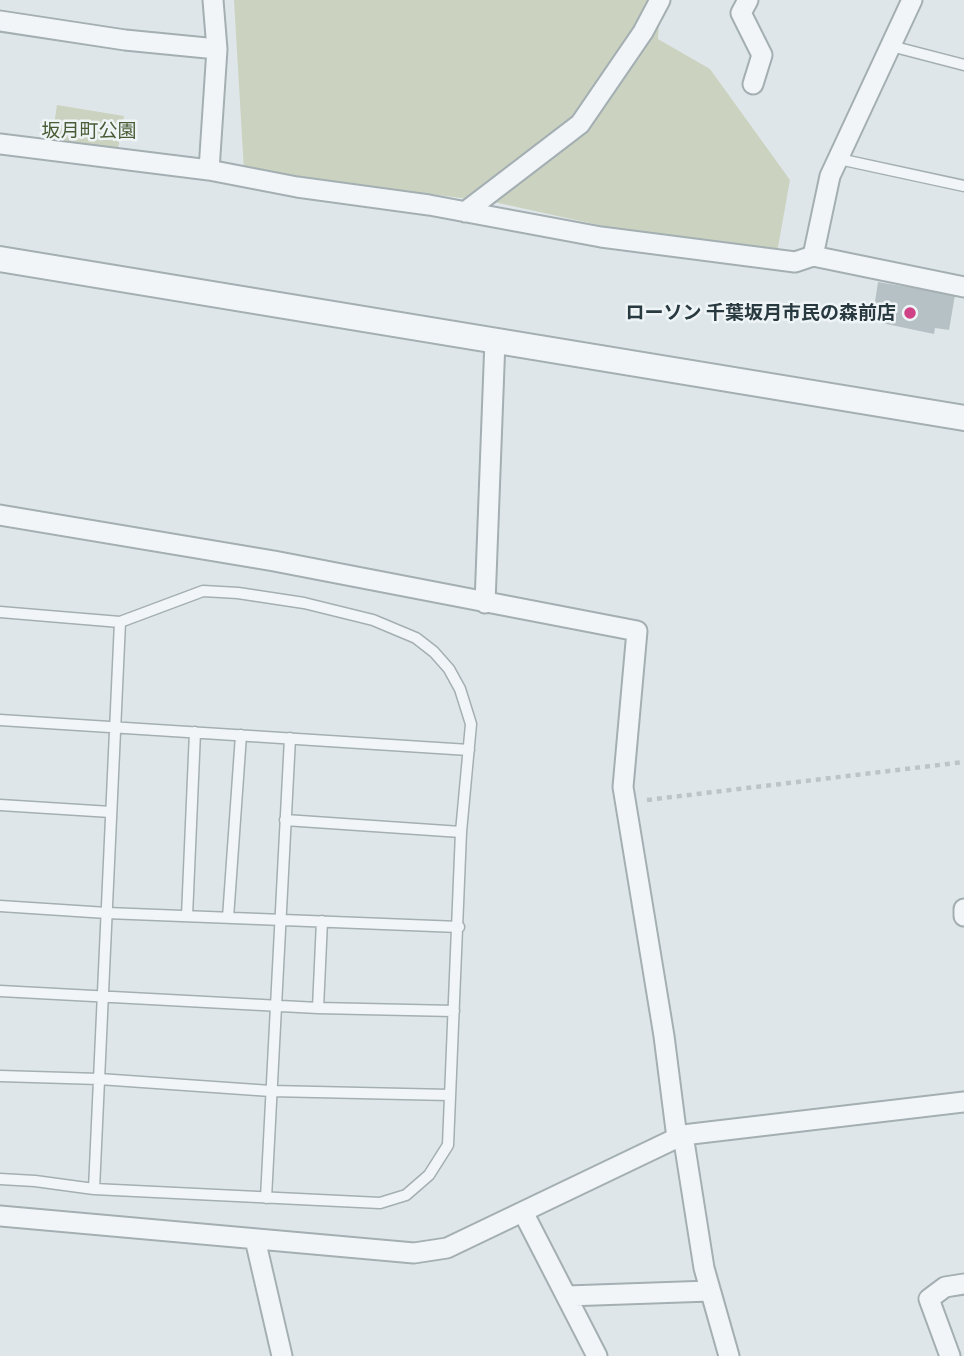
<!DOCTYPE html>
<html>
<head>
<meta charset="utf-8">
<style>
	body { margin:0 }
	canvas { display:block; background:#dfe6e9 }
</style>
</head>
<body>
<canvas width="964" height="1356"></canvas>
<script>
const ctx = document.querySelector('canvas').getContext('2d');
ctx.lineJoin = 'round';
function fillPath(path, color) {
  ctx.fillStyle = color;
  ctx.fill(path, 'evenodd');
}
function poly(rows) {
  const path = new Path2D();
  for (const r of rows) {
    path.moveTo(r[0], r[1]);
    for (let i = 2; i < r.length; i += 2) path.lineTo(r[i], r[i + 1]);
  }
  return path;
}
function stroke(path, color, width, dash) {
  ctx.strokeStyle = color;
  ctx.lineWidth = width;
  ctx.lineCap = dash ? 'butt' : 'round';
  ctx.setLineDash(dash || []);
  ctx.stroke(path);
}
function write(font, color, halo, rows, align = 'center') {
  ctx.font = font + ' Raleway,"Noto Sans JP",sans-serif';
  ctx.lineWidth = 5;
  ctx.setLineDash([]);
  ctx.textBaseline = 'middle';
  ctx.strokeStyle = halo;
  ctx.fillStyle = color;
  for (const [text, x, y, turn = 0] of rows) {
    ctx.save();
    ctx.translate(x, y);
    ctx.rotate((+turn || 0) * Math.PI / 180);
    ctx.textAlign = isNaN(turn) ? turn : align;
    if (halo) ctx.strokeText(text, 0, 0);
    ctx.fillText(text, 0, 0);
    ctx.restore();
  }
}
fillPath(poly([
	[234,0,660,0,658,39,710,69,790,180,775,264,494,202,244,171],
	[57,105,124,116,117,154,51,145]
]), '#cbd3c0');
fillPath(poly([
	[878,282,955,295,949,330,935,328,934,334,872,321]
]), '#b6c1c5');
const service = poly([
	[891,46,964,65],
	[839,159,964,186],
	[0,612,120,622,203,591,238,593,304,603,373,620,416,638,434,652,449,669,460,689,471,724,461,832,448,1145,429,1175,406,1195,380,1203,94,1189,35,1181,0,1179],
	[0,720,469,750],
	[0,805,111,812],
	[285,820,461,832],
	[0,906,107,913,459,927],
	[187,916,195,732],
	[228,918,241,735],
	[0,991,318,1008,454,1011],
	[318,1008,322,921],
	[0,1076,99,1079,271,1091,449,1095],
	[94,1189,120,622],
	[266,1198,290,738]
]);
const minor = poly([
	[748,0,741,13,762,55,753,84],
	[912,0,830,176,813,256,964,287],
	[0,21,125,40,217,49],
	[0,144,209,170,297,187,429,205,601,237,795,262,813,256],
	[209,170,217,49,213,0],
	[465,212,580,124,643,32,660,0],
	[0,515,274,561,637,631,623,787,664,1036,677,1138],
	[485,603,495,340],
	[964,909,964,916],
	[683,1135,704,1268,729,1356],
	[523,1212,597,1356],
	[0,1216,414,1253,447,1248,683,1135,964,1102],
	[255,1239,282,1356],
	[567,1296,710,1291],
	[950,1356,929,1299,945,1287,964,1284]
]);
const tertiary = poly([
	[0,259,964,418]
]);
stroke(service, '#a4afb3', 13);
stroke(minor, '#a4afb3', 23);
stroke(tertiary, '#a4afb3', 28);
stroke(poly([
	[647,800,964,762]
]), '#bdc4c7', 4.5, [5, 5]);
stroke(service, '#f2f5f7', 10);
stroke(minor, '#f2f5f7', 19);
stroke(tertiary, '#f2f5f7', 24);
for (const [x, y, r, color] of [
	[910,313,7,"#cf4386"]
]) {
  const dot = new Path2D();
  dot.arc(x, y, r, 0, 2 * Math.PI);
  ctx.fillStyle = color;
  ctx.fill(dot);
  stroke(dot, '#eff4f6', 2.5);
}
write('19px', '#495c35', '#eff4f6', [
	["坂月町公園",89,131]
]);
write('bold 19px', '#283940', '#eff4f6', [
	["ローソン 千葉坂月市民の森前店",896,313]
], 'right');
</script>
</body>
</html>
